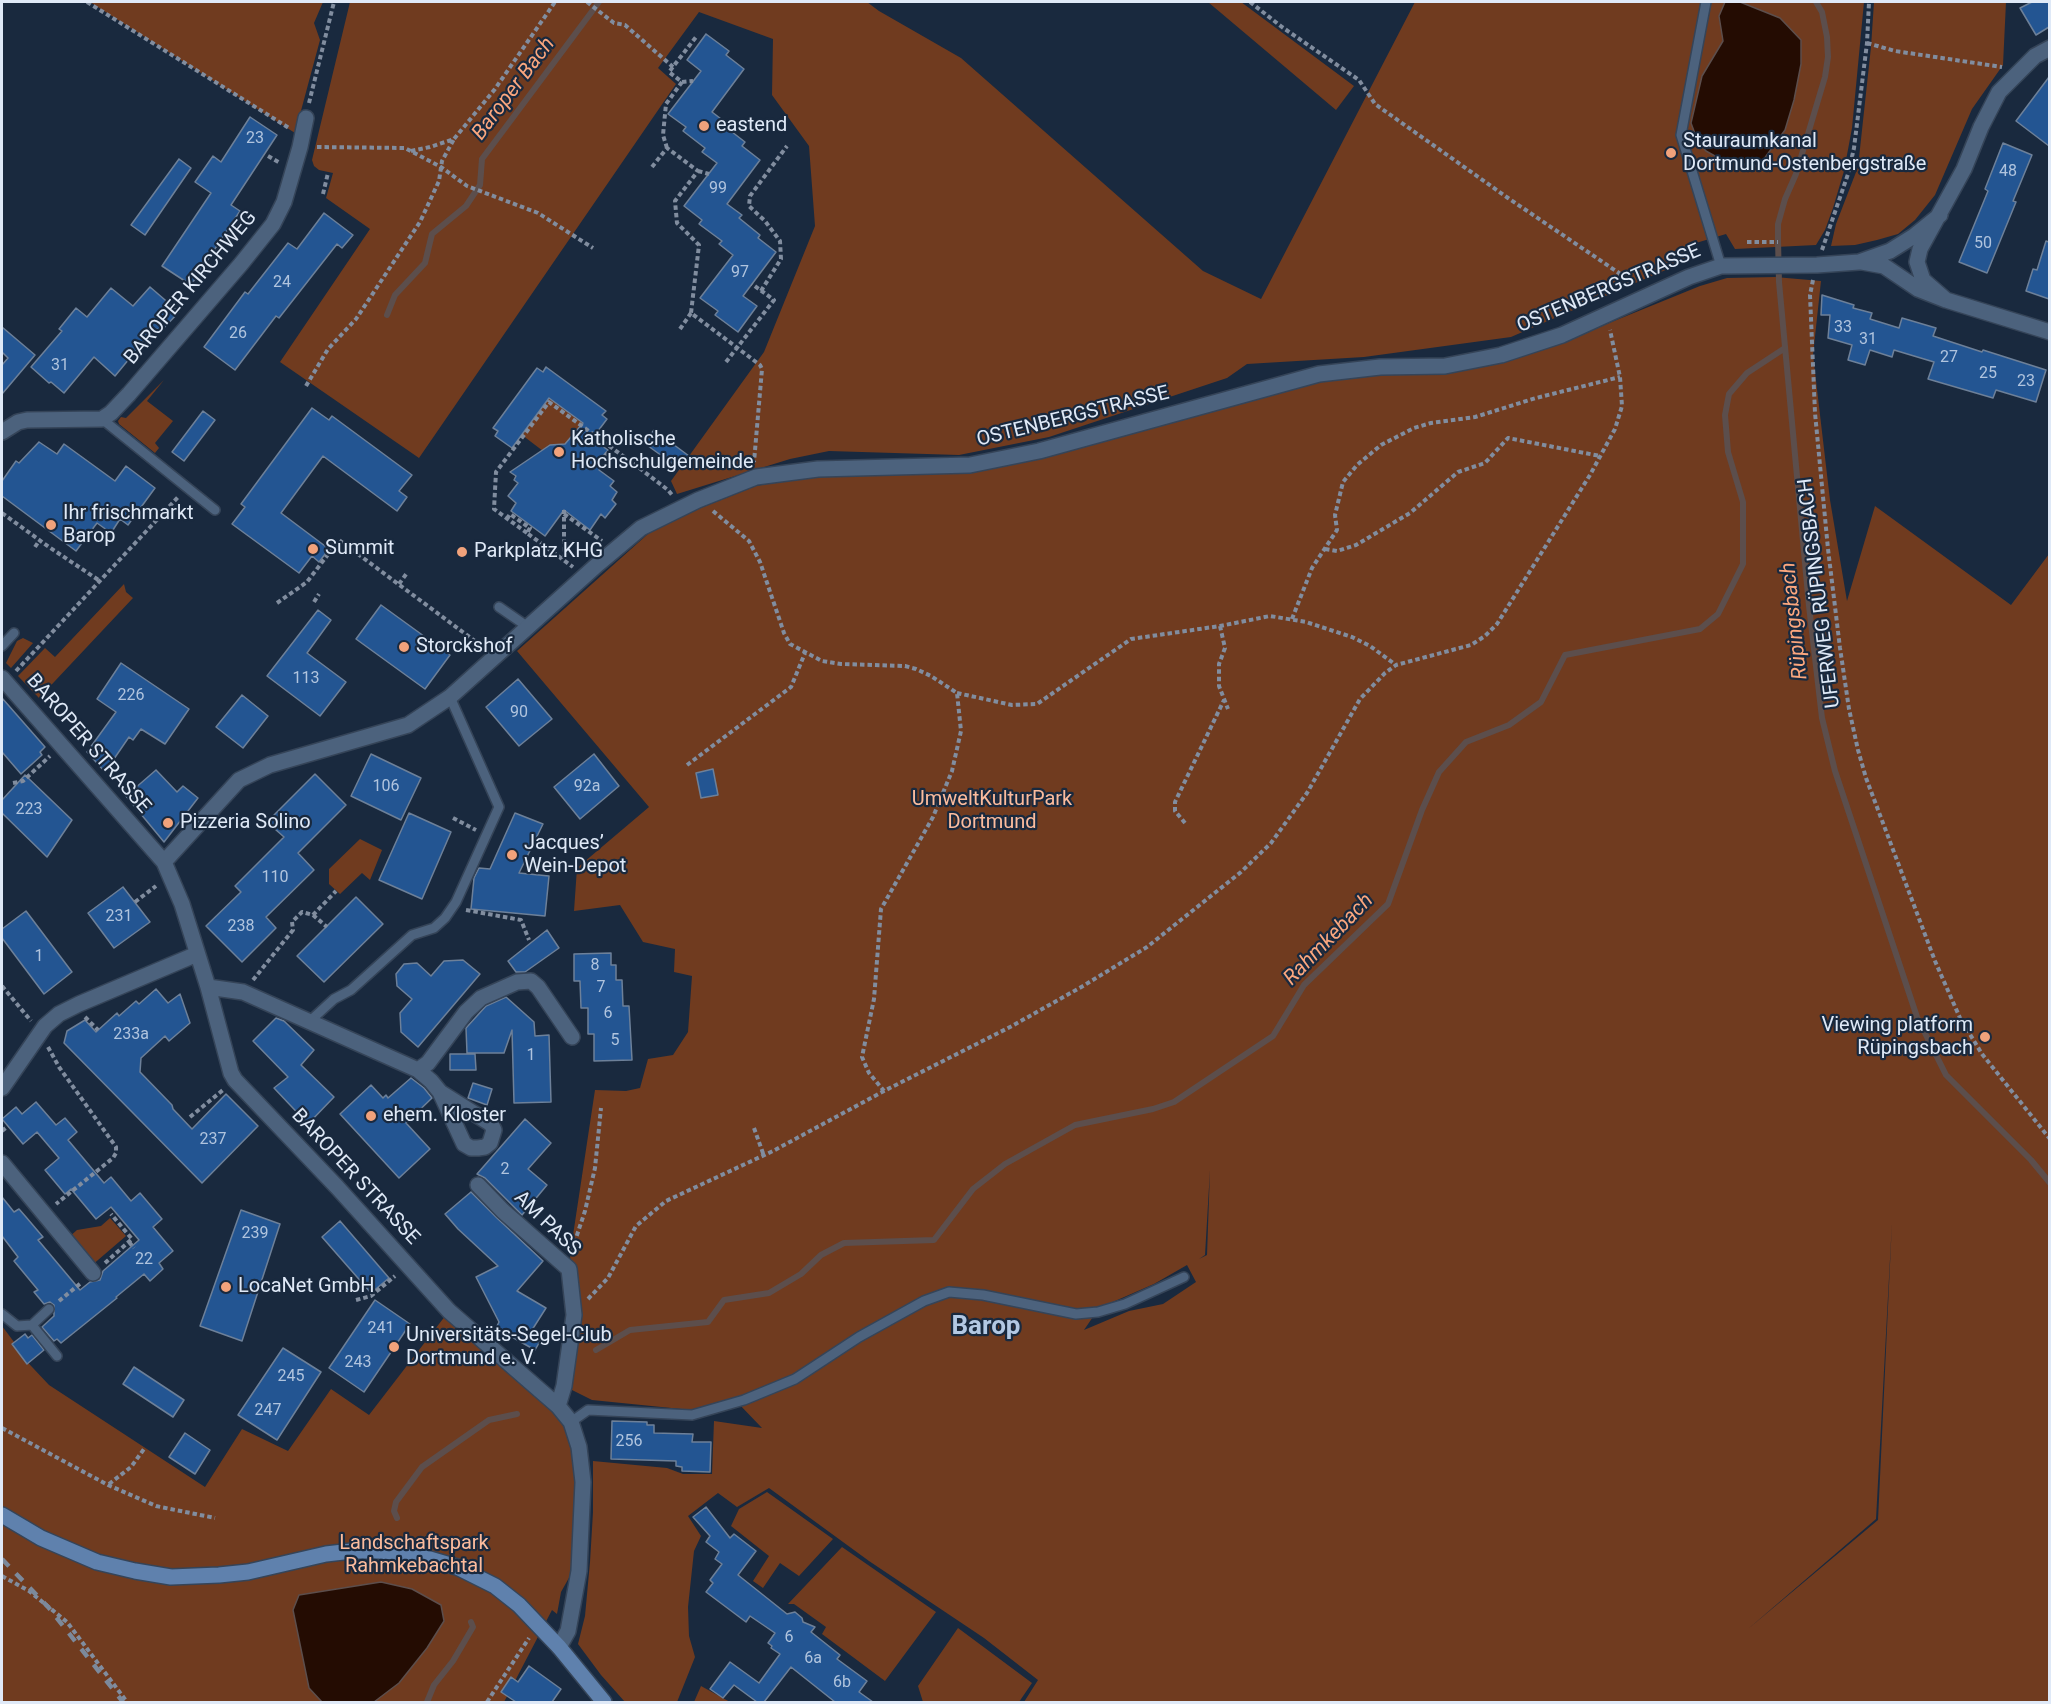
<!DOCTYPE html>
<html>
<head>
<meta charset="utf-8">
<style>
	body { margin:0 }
	#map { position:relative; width:2051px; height:1704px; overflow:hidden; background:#19293e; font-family:Roboto,sans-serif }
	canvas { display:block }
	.frame { position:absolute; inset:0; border:3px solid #dfe9f7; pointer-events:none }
</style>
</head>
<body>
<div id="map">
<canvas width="2051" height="1704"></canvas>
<div class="frame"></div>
</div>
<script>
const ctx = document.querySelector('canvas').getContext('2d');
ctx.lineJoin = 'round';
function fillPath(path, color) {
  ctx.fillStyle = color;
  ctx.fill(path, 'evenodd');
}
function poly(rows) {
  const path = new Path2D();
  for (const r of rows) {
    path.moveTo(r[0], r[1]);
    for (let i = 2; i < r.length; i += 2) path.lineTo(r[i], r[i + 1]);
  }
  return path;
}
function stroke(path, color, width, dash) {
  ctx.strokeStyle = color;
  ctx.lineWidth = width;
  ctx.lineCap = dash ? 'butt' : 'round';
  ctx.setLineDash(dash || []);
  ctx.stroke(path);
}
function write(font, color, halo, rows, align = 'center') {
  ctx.font = font + ' Roboto,sans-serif';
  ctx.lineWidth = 4.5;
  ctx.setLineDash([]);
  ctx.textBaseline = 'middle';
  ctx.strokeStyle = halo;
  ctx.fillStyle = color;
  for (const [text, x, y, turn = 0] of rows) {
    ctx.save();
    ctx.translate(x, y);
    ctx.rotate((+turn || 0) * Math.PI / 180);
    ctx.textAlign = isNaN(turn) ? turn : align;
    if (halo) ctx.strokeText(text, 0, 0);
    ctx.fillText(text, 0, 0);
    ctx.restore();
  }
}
fillPath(poly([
	[90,2,323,2,314,23,320,40,295,133],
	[350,2,867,2,879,11,961,58,1203,271,1261,299,1415,2,1864,2,1852,128,1844,171,1833,208,1825,230,1816,245,1735,249,1726,234,1696,243,1684,262,1511,337,1364,357,1247,364,1227,378,1049,437,959,455,829,451,790,459,677,494,671,481,764,352,815,226,809,146,772,95,773,39,699,12,658,68,676,84,419,458,280,362,370,229,326,198,333,173,319,170,314,166,312,160],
	[1208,2,1241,2,1354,86,1336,110],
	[1874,2,2006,2,2003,65,1972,109,1935,195,1915,220,1898,234,1877,240,1855,245,1831,246,1836,224,1858,167,1871,47],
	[1775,277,1821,281,1813,355,1830,500,1847,601,1875,506,2011,605,2049,554,2049,1702,1024,1702,1038,1680,984,1638,869,1561,769,1488,737,1507,718,1493,688,1516,701,1536,694,1551,688,1607,689,1636,695,1657,677,1702,625,1702,601,1675,578,1644,585,1616,590,1562,593,1512,593,1461,667,1468,683,1474,712,1474,714,1421,762,1428,737,1402,718,1408,691,1410,592,1400,564,1386,574,1306,570,1255,595,1090,626,1091,640,1088,648,1059,673,1055,688,1032,692,976,674,972,675,949,643,942,620,905,574,911,577,868,649,807,517,651,649,533,683,515,756,486,816,475,913,474,1320,379,1381,371,1582,334,1700,286,1727,278],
	[1210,1170,1207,1255,1199,1259,1205,1255],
	[1892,1222,1878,1520,1748,1629,1876,1519],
	[1187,1265,1196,1282,1163,1304,1129,1311,1084,1330,1099,1308,1154,1284],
	[164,380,147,401,173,421,155,443,159,448,155,453,119,424,118,421,121,417,126,418],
	[549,398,584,423,563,447,553,444,543,451,522,435],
	[124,584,126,592,133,598,39,698,18,676,45,648,55,657],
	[23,638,33,643,11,668,6,663,17,641],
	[360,839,382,850,370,880,362,873,340,894,329,884,329,869],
	[110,1218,126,1236,91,1266,68,1238,77,1230,101,1226],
	[449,1311,571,1422,577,1505,570,1576,561,1592,557,1614,552,1610,504,1702,2,1702,2,1326,14,1342,12,1345,17,1351,49,1385,205,1487,242,1429,288,1451,331,1389,369,1415],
	[767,1492,833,1539,799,1576,780,1563,763,1588,753,1581,769,1556,731,1526,739,1509],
	[842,1547,936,1612,885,1681,822,1634,826,1627,794,1604,788,1604],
	[958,1628,1032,1683,1019,1702,923,1702,918,1686],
	[701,1686,730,1702,694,1702]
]), '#703b1f');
const water = poly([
	[1725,2,1740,2,1780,18,1801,40,1801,64,1794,100,1785,130,1764,159,1755,166,1722,160,1706,151,1698,142,1691,123,1702,76,1723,41,1719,16,1725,2],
	[381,1582,412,1589,441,1605,444,1621,427,1648,399,1683,374,1702,322,1702,309,1688,293,1610,299,1595,381,1582]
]);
fillPath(water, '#240c02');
stroke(water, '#5c4e4c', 1.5);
stroke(poly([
	[1816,2,1822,12,1827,37,1828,57,1825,77,1796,174,1785,199,1778,224,1778,240,1779,282,1809,606,1822,718,1835,771,1917,1017,1946,1075,2031,1160,2050,1183],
	[387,315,395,295,425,263,432,234,466,206,480,185,482,159,599,2],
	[596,1350,630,1330,708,1322,724,1300,769,1293,801,1274,821,1255,844,1243,934,1240,973,1189,1005,1164,1075,1125,1153,1109,1174,1102,1273,1036,1304,985,1388,904,1422,810,1439,772,1466,742,1509,725,1541,702,1565,655,1700,629,1718,614,1743,564,1743,502,1728,452,1725,415,1729,394,1747,373,1785,348],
	[397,1518,394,1511,396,1502,422,1467,489,1420,517,1414],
	[427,1702,434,1685,453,1661,473,1627,471,1622]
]), '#5c4e4c', 6);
const building = poly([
	[2032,2,2049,2,2049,27,2036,35,2020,8,2032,2],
	[706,34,729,51,726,55,744,69,712,112,725,122,723,125,745,142,742,146,760,160,727,204,742,215,739,218,760,235,758,238,776,252,743,296,757,306,738,332,715,315,718,311,700,298,733,255,719,244,722,241,699,224,702,220,684,206,717,163,702,152,705,148,683,131,686,127,668,114,701,71,687,60,706,34],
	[2049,77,2049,146,2016,121,2049,77],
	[250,117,277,135,231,205,240,211,191,285,162,266,211,193,195,182,213,156,221,162,250,117],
	[2003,143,2032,155,2013,201,2016,202,1987,273,1959,262,1988,191,1985,189,2003,143],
	[179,159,191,168,145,235,131,225,179,159],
	[324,213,353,235,342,248,337,244,279,318,276,316,235,370,204,347,245,292,248,294,288,243,297,249,324,213],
	[2046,241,2049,242,2049,299,2026,291,2033,269,2037,270,2046,241],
	[150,287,179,312,160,332,157,329,155,332,153,330,115,376,94,357,64,393,51,382,49,383,31,367,62,331,59,329,76,308,87,317,111,288,133,306,150,287],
	[1822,295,1854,305,1853,308,1872,313,1870,319,1899,328,1902,318,1936,328,1933,336,1982,352,1983,350,2046,370,2036,402,1996,390,1993,398,1928,379,1934,362,1894,350,1892,357,1870,350,1865,365,1848,360,1852,345,1828,338,1830,315,1821,315,1822,295],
	[2,327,35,355,2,394,2,365,8,358,2,352,2,327],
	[546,367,606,411,602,415,607,419,592,439,608,450,598,462,602,466,599,470,614,481,610,486,617,492,612,500,616,504,605,518,601,514,590,530,564,510,545,536,511,511,516,503,508,496,518,483,514,480,516,476,510,472,550,445,565,444,583,423,549,398,512,448,495,436,498,431,493,428,537,368,543,372,546,367],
	[312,408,329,420,332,416,412,475,399,491,407,497,397,511,323,456,281,513,329,549,319,562,312,556,299,573,232,524,245,507,241,504,312,408],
	[203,411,215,420,184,461,172,452,203,411],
	[654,430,689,456,680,469,644,443,654,430],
	[39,442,57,454,64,444,115,481,126,466,155,488,128,525,120,519,111,533,97,523,76,551,2,496,2,481,16,461,19,463,39,442],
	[381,605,450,655,425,689,356,639,381,605],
	[318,610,331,620,307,653,346,682,320,716,267,676,318,610],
	[121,663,189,709,165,744,141,729,133,740,129,737,105,772,87,752,116,712,97,699,121,663],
	[518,679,552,719,519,746,486,707,518,679],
	[242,695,268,716,243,748,216,727,242,695],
	[2,698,45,747,40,752,42,755,21,774,2,752,2,698],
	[371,754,421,778,401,820,351,796,371,754],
	[594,754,619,786,580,819,554,787,594,754],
	[713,769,718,795,701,798,696,773,713,769],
	[156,770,177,792,183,786,198,798,164,842,126,796,156,770],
	[315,774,346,805,298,853,314,870,266,917,276,928,242,962,206,926,241,892,235,886,284,837,267,822,315,774],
	[25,775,72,820,47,857,2,813,2,800,25,775],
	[409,813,451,832,422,899,379,880,409,813],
	[515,813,543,824,519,873,549,876,545,916,471,909,474,878,479,868,490,869,515,813],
	[123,887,150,922,114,948,88,913,123,887],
	[356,897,383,924,324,982,297,956,356,897],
	[26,911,72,972,44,994,2,938,2,929,26,911],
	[547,930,559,948,525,972,516,972,508,961,547,930],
	[611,953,611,965,616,965,616,980,622,980,623,1006,629,1006,632,1060,594,1061,594,1034,588,1034,588,1008,581,1008,580,981,574,981,574,954,611,953],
	[463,960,480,974,418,1047,401,1032,400,1013,412,999,397,986,396,974,404,964,417,963,431,976,444,961,463,960],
	[156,989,168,1003,180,994,190,1023,169,1041,165,1036,141,1058,140,1072,172,1105,173,1109,192,1129,226,1094,258,1126,202,1183,64,1043,67,1031,85,1020,96,1032,117,1013,119,1016,136,1001,139,1004,156,989],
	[506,997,534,1022,535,1036,549,1035,551,1102,514,1103,512,1030,504,1053,467,1053,466,1028,486,1006,506,997],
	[276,1018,284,1021,314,1050,301,1065,334,1097,308,1124,274,1088,288,1077,253,1041,276,1018],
	[450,1054,475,1054,476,1070,450,1070,450,1054],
	[411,1078,424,1088,432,1098,406,1123,430,1149,399,1178,340,1114,371,1085,383,1098,386,1095,388,1098,411,1078],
	[473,1083,492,1089,487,1105,468,1098,473,1083],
	[36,1102,56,1125,65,1118,77,1132,68,1140,104,1183,111,1177,131,1201,140,1193,162,1219,153,1227,173,1251,159,1263,163,1269,150,1281,144,1274,116,1297,117,1298,61,1343,57,1339,54,1341,42,1327,54,1316,54,1305,50,1302,44,1304,34,1292,38,1290,14,1261,18,1257,2,1236,2,1197,14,1212,19,1209,26,1217,43,1237,38,1240,80,1290,90,1282,100,1280,103,1271,139,1240,111,1207,96,1219,71,1189,65,1194,45,1170,59,1158,37,1132,23,1144,2,1119,16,1107,22,1114,36,1102],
	[525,1119,551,1143,528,1169,547,1185,522,1215,485,1178,477,1174,525,1119],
	[471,1192,497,1218,543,1261,517,1291,546,1308,532,1330,543,1336,535,1350,496,1328,499,1322,476,1277,498,1266,458,1229,445,1214,471,1192],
	[241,1210,280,1224,242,1341,200,1326,241,1210],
	[340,1221,389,1278,371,1293,322,1237,340,1221],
	[375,1300,410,1324,364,1392,329,1368,375,1300],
	[25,1334,28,1338,32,1335,44,1350,27,1364,12,1344,25,1334],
	[283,1348,321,1372,277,1440,238,1415,283,1348],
	[134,1367,184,1400,173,1417,123,1384,134,1367],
	[612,1421,647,1422,647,1425,654,1425,654,1433,693,1434,692,1442,711,1442,710,1472,682,1471,682,1467,676,1466,676,1461,611,1459,612,1421],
	[185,1433,210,1450,195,1474,169,1457,185,1433],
	[706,1507,730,1538,734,1534,756,1551,738,1575,787,1614,795,1612,802,1618,803,1622,815,1627,811,1632,840,1655,837,1659,867,1681,859,1692,873,1702,835,1702,791,1667,764,1702,757,1702,734,1685,723,1698,710,1689,730,1662,759,1683,780,1654,771,1648,772,1646,768,1643,775,1633,750,1616,746,1622,706,1592,713,1583,710,1580,722,1564,715,1559,719,1552,706,1542,710,1536,693,1517,706,1507],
	[529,1666,561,1689,552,1702,516,1702,501,1692,511,1677,518,1682,529,1666]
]);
fillPath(building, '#235592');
stroke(building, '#6d8099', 1.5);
const lane = poly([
	[1706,2,1681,135,1721,266],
	[102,419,215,510],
	[499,607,528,627],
	[2,646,14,633],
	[310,1021,334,999,351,990,412,935,434,928,445,918,456,902,499,807,450,697],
	[2,1314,17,1326,32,1325,49,1309],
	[32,1325,57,1356],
	[571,1422,588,1410,692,1415,744,1400,795,1379,859,1337,924,1301,949,1292,983,1295,1076,1314,1098,1312,1125,1304,1184,1277]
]);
const street = poly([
	[1862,262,1884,266,1918,289,1946,300,2050,332],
	[1946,300,1923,280,1917,262,1920,249,1964,169,1981,127,1999,92,2035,56,2050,48],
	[2,432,18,422,27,420,102,419,111,413,129,394,241,264,273,224,284,202,300,147,306,118],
	[2,678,164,862,182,904,208,987,231,1073,235,1080,337,1187,449,1311,558,1406,571,1422,579,1447,583,1482,579,1571,568,1631,559,1647],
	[164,862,239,780,270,765,408,725,450,697,598,564,641,528,698,500,756,477,818,469,970,465,1039,451,1319,374,1380,367,1445,366,1501,355,1562,335,1689,277,1721,266,1817,265,1859,262,1890,251,1914,236,1940,215],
	[208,987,243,992,418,1070,431,1081,440,1092,464,1144,471,1148,478,1148,485,1147,490,1143,494,1130,491,1124,440,1092],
	[418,1070,428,1063,466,1012,481,998,517,982,531,981,538,987,572,1037],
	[2,1088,45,1026,59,1014,79,1004,197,954],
	[2,1163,93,1273],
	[478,1185,503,1211,569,1269,574,1315,564,1386,558,1406]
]);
const secondary = poly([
	[2,1515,41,1538,97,1562,135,1571,171,1577,219,1575,248,1572,326,1554,352,1551,379,1551,416,1555,457,1567,495,1586,519,1605,559,1647,604,1702]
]);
stroke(lane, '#354458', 12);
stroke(street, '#354458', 18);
stroke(secondary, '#354458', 18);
stroke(poly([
	[87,2,289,128],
	[587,2,614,23,625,25,673,67],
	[1250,2,1282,27,1359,80,1375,104,1508,198,1619,273,1629,286],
	[1867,43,1895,51,2002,67],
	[682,82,693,81],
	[309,103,334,2],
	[317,147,405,148,441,167,467,186,538,213,593,248],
	[667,148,663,135,666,104,682,82,669,72,696,37],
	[411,151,430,147,454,139,495,89,555,2],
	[268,156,280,163],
	[652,167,667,148,698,171,675,201,677,223,699,245,691,313,760,365,762,369,754,462],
	[698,171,709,174],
	[323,194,328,173],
	[1747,242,1778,242],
	[1822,250,1848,174,1854,148,1867,43,1869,2],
	[1813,280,1810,295,1815,413,1828,549,1840,648,1849,709,1858,750,1866,778,1935,961,1960,1018,1982,1054,2050,1139],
	[761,291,781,259,780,241,765,221,749,206,750,196,787,146],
	[680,329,691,313],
	[726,362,774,300,752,284],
	[306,386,328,349,356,319,420,222,439,181,442,161,454,139],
	[605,453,617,462,622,456],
	[148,511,158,518],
	[713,511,749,541,760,562,784,633,790,644,822,661,841,664,905,666,916,669,931,676,957,693,961,731,952,771,933,817,881,909,874,999,862,1057,869,1073,884,1091],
	[2,513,49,547,100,581],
	[564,514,602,541],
	[507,519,510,514,527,526,530,528,527,533,573,567],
	[527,533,494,509,496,472,549,402,638,467,668,490,672,495],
	[35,547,39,541],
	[1325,549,1337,551,1356,545,1410,513,1458,472,1485,463,1508,438,1600,456],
	[564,559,564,510],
	[399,584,407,573],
	[314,602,319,594],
	[277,603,307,582,339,540,483,647],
	[1292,619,1312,568,1337,530,1335,515,1343,482,1357,465,1381,445,1414,428,1431,423,1475,417,1536,398,1620,377],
	[1220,626,1225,648,1219,664,1219,686,1228,709],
	[16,671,179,496],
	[957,693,1012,705,1037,704,1131,639,1220,626,1270,616,1306,622,1352,637,1370,646,1396,665],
	[687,765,791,687,805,653],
	[13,783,23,781,50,756],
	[453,818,476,830],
	[1185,823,1175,811,1175,802,1224,700],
	[135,902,156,886],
	[466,910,521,920,529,940],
	[313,915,327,927],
	[253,980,293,930,292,922,302,912,313,915,336,891],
	[2,986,31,1021],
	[85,1017,98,1030],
	[48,1047,59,1067,116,1147,116,1153,113,1158,56,1204],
	[190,1117,223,1090],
	[754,1128,764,1156],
	[2,1131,8,1126],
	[129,1242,134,1248],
	[572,1250,585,1211,595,1168,601,1108],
	[105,1263,132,1239,111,1214],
	[588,1299,608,1278,636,1226,666,1201,773,1151,884,1091,1012,1026,1083,986,1147,947,1241,872,1271,843,1307,793,1360,699,1385,673,1396,665,1471,645,1485,636,1497,624,1590,475,1615,429,1622,406,1620,377,1610,330],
	[356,1300,371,1296,395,1276],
	[59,1301,81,1283],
	[2,1428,108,1485,156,1506,215,1518],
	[109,1484,131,1467,144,1449],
	[2,1576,29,1591,67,1622,127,1702],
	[487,1702,529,1638]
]), '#818d9f', 4, [4.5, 3]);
stroke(lane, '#4c627d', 9);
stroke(street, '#4c627d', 15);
stroke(secondary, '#5f81ad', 15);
stroke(poly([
	[2,1559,49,1608,123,1702]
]), '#7c899b', 4.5, [10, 10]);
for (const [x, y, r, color] of [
	[704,126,6,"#f1a27b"],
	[1671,153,6,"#f1a27b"],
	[559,452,6,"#f1a27b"],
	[51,525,6,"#f1a27b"],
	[313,549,6,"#f1a27b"],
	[462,552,6,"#f1a27b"],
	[404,647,6,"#f1a27b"],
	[168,823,6,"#f1a27b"],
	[512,855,6,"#f1a27b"],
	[1985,1037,6,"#f1a27b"],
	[371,1116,6,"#f1a27b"],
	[226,1287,6,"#f1a27b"],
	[394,1347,6,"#f1a27b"]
]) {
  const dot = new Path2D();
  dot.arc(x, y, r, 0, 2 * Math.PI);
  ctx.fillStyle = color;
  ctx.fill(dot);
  stroke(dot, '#19293e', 2);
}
write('16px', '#b0c4de', null, [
	["23",255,139],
	["48",2008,172],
	["99",718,189],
	["50",1983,244],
	["97",740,273],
	["24",282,283],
	["33",1843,328],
	["26",238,334],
	["31",1868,340],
	["27",1949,358],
	["31",60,366],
	["25",1988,374],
	["23",2026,382],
	["113",306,679],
	["226",131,696],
	["90",519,713],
	["106",386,787],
	["92a",587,787],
	["223",29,810],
	["110",275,878],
	["231",119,917],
	["238",241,927],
	["1",39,957],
	["8",595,966],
	["7",601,988],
	["6",608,1014],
	["233a",131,1035],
	["5",615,1041],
	["1",531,1056],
	["237",213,1140],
	["2",505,1170],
	["239",255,1234],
	["22",144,1260],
	["241",381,1329],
	["243",358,1363],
	["245",291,1377],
	["247",268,1411],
	["256",629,1442],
	["6",789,1638],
	["6a",813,1659],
	["6b",842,1683]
]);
write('20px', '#dfe9f7', '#19293e', [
	["eastend",716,126],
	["Stauraumkanal",1683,142],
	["Dortmund-Ostenbergstraße",1683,165],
	["Katholische",571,440],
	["Hochschulgemeinde",571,463],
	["Ihr frischmarkt",63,514],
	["Barop",63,537],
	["Summit",325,549],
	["Parkplatz KHG",474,552],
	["Storckshof",416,647],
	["Pizzeria Solino",180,823],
	["Jacques’",524,844],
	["Wein-Depot",524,867],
	["Viewing platform",1973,1026,"right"],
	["Rüpingsbach",1973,1049,"right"],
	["ehem. Kloster",383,1116],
	["LocaNet GmbH",238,1287],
	["Universitäts-Segel-Club",406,1336],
	["Dortmund e. V.",406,1359]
], 'left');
write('20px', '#dfe9f7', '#19293e', [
	["BAROPER KIRCHWEG",191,288,-50],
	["OSTENBERGSTRASSE",1609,289,-23],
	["OSTENBERGSTRASSE",1073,417,-14],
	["UFERWEG RÜPINGSBACH",1820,593,-97],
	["BAROPER STRASSE",88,744,49],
	["BAROPER STRASSE",355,1177,47],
	["AM PASS",547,1224,44]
]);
write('20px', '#fcbc9d', '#19293e', [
	["UmweltKulturPark",992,800],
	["Dortmund",992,823],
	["Landschaftspark",414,1544],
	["Rahmkebachtal",414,1567]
]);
write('italic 21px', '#fca77e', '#19293e', [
	["Baroper Bach",514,89,-53],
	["Rüpingsbach",1795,621,-96],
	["Rahmkebach",1329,940,-46]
]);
write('bold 26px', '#b3c8e3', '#19293e', [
	["Barop",986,1327]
]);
</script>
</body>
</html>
